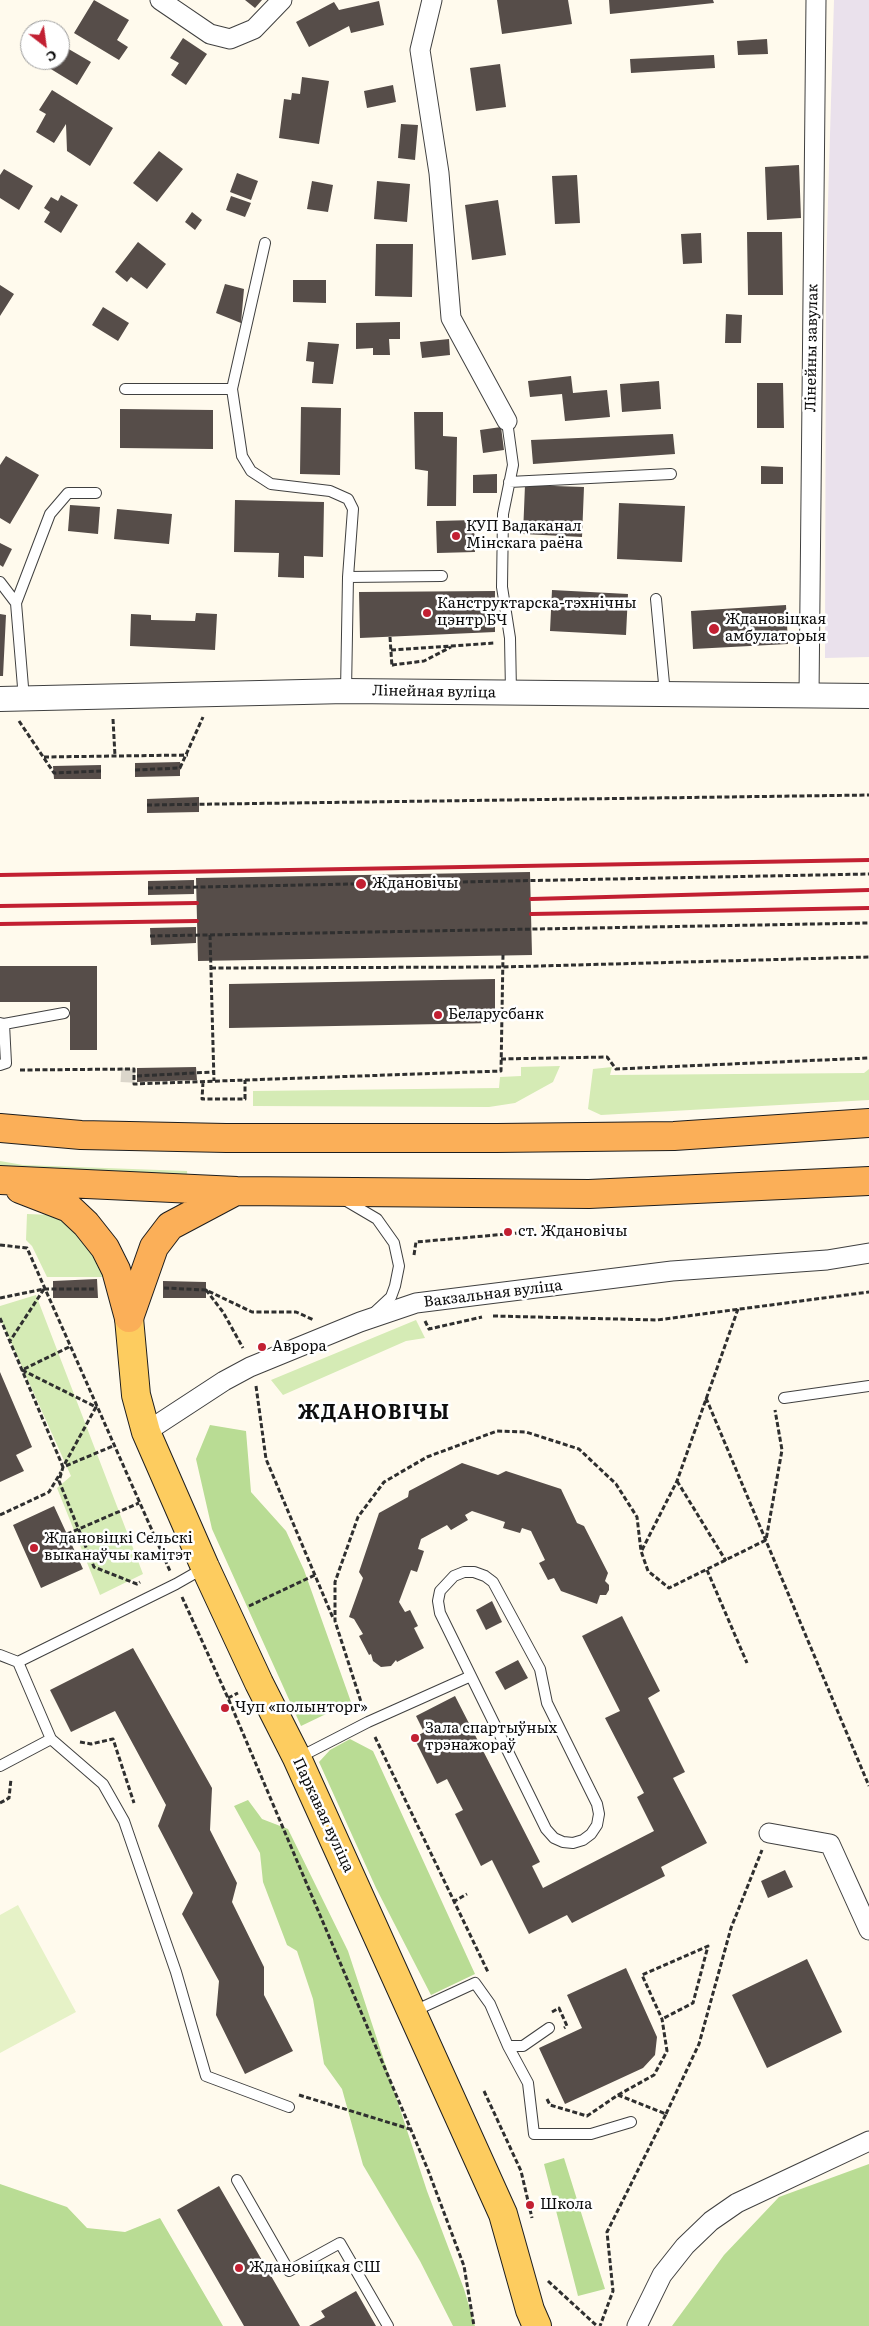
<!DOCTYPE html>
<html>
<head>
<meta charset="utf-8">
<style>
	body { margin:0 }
	#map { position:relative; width:869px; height:2326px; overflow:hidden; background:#fffaed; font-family:Literata,serif }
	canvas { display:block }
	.north { position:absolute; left:20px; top:20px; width:50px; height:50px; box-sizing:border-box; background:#fff; border:1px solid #9e9e9e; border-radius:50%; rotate:150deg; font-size:14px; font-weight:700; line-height:20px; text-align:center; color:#0d0d0d }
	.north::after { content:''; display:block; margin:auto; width:18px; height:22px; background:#c22032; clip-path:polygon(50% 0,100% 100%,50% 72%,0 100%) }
</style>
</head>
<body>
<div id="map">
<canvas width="869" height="2326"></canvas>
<div class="north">С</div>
</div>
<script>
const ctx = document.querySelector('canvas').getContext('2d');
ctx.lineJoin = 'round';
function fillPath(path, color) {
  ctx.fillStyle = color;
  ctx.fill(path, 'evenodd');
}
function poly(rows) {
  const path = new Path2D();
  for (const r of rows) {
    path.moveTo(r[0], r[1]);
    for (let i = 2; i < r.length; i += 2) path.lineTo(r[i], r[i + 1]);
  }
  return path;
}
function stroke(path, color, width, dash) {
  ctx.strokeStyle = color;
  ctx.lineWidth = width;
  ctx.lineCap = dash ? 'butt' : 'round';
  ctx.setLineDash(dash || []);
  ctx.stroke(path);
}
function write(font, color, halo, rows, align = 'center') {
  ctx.font = font + ' Literata,serif';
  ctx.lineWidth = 5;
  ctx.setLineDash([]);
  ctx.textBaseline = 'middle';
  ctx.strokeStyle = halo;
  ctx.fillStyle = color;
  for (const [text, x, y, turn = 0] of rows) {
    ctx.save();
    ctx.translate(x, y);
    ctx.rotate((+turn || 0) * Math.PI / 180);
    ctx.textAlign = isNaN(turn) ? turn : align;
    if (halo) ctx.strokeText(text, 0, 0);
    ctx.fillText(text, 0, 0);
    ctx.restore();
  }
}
fillPath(poly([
	[834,0,869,0,869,657,825,658,826,269]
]), '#eae1ec');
fillPath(poly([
	[560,1066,553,1082,515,1103,489,1107,253,1106,253,1091,499,1088,500,1077,521,1076,521,1067],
	[612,1067,610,1075,864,1073,869,1069,869,1100,601,1115,588,1109,593,1069],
	[0,1161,23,1165,187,1171,188,1182,0,1171],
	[27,1214,52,1215,73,1226,88,1241,106,1277,47,1277,32,1246,26,1240],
	[36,1295,143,1574,100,1595,57,1488,71,1476,0,1318,0,1306],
	[416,1320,425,1338,406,1341,283,1395,271,1380]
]), '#d5ebb5');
fillPath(poly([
	[210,1425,246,1431,251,1492,286,1531,304,1570,351,1702,301,1726,212,1529,196,1459],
	[350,1739,373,1751,475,1974,431,1995,376,1888,319,1762,330,1750],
	[248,1800,262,1819,288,1829,348,1951,427,2191,464,2289,475,2326,453,2326,420,2261,363,2165,342,2089,324,2064,313,1999,297,1951,287,1945,263,1882,260,1853,234,1806],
	[564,2158,605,2289,578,2296,544,2164],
	[869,2164,869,2326,672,2326,724,2255,779,2197],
	[0,2184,67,2207,87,2228,125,2232,160,2218,223,2326,0,2326]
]), '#b9dc94');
fillPath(poly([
	[18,1905,76,2012,0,2053,0,1915]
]), '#e6f2c7');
fillPath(poly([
	[94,0,129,20,117,40,128,47,119,60,74,33],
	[245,0,262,0,255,8],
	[497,0,568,0,572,24,502,34],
	[609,0,713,0,714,3,610,14],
	[379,1,384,25,351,33,349,26,309,47,296,22,334,2,339,10],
	[183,38,207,54,186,85,171,75,179,63,170,58],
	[767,39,768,54,738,55,737,41],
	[60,44,91,62,77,85,41,63,43,60,60,60],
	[714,55,715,68,631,73,630,59],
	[500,64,506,107,476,111,470,68],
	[302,77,329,81,319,144,279,138,284,99,291,100,292,93,300,94],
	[393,85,396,102,367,108,364,91],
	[52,90,113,128,90,166,67,151,66,124,54,143,36,132,46,114,39,110],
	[401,124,418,125,415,160,398,158],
	[159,151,183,169,157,202,133,183],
	[799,165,801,218,767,220,765,167],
	[4,169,33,186,19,210,0,198,0,175],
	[237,173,258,181,251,200,230,192],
	[577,175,580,223,555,224,552,176],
	[312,181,333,185,328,212,307,209],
	[377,181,410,184,407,222,374,219],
	[61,195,78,205,61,233,44,222,50,212,44,208,51,197,58,201],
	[231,196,251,203,245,217,226,210],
	[498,200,506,255,472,260,465,205],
	[192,212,202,220,195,230,185,222],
	[747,232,782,232,783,295,748,295],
	[701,233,702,263,683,264,681,234],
	[138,242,166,264,147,289,131,277,127,282,115,272],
	[376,244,413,244,412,297,375,296],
	[293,280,326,280,326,303,293,302],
	[225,284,244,289,241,323,216,313],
	[0,285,14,294,0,316],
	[103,307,129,323,118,341,92,325],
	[726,314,742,315,741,343,725,343],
	[400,322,400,339,389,339,390,355,373,355,373,348,356,349,356,323],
	[449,339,450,355,422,358,420,342],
	[308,342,339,344,333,384,312,383,314,362,306,361],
	[571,376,573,393,607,390,610,417,565,421,562,394,530,397,528,381],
	[659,381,661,409,622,412,620,384],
	[757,383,783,383,784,428,757,428],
	[301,407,341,408,340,475,300,474],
	[120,409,213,410,213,449,120,448],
	[414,412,443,412,443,436,457,437,456,506,427,506,428,471,415,469],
	[501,427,504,450,483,453,480,430],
	[673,434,675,454,533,464,531,440],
	[6,456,39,475,10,524,0,518,0,465],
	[761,466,783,467,783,484,761,484],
	[497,474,497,493,473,493,473,475],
	[525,485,584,487,582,537,523,534],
	[235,500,324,502,323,557,304,556,304,578,278,577,279,553,234,552],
	[619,503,685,506,682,562,617,559],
	[70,505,100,507,98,534,68,531],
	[117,509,172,514,169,544,114,539],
	[474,520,475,552,437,553,436,521],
	[0,543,12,549,3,567,0,565],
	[552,590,628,594,626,635,550,631],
	[495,591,495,632,360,638,359,592],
	[786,605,788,644,693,649,691,611],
	[196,613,217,614,215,650,130,646,131,614,151,615,151,620,195,621],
	[0,614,6,615,3,676,0,676],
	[180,762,180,776,135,777,135,763],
	[101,765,101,779,54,779,53,766],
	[199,797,199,812,147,813,147,799],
	[530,872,532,955,198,961,196,878],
	[194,880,194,894,148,895,148,881],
	[196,927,196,943,151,945,150,928],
	[0,966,97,966,97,1050,70,1050,70,1002,0,1002],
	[495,979,495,1023,229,1028,229,984],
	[196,1067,197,1080,137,1082,137,1068],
	[97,1279,98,1298,53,1298,53,1281],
	[163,1281,206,1282,206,1298,163,1298],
	[0,1372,32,1447,16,1455,24,1471,0,1482],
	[462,1463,498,1475,506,1471,561,1489,577,1523,584,1526,608,1573,605,1581,609,1585,609,1590,606,1595,600,1595,597,1604,561,1591,554,1578,548,1580,539,1563,545,1560,531,1531,522,1528,520,1533,503,1528,505,1522,472,1511,465,1515,468,1520,451,1530,447,1525,421,1539,418,1549,424,1551,417,1572,411,1570,399,1602,405,1612,410,1610,418,1626,414,1628,424,1648,397,1662,396,1660,391,1666,381,1667,373,1661,371,1654,369,1655,359,1636,363,1634,354,1619,349,1617,363,1578,359,1572,379,1513,408,1497,409,1491],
	[54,1506,83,1569,41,1588,13,1525],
	[492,1601,502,1622,486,1630,476,1610],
	[622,1616,660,1691,648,1698,685,1772,673,1778,707,1843,661,1867,665,1876,572,1923,567,1915,529,1934,492,1860,481,1866,455,1814,463,1810,447,1779,437,1784,414,1738,424,1732,416,1716,455,1696,540,1862,532,1866,543,1888,654,1831,637,1797,644,1793,605,1718,620,1711,582,1636],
	[133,1648,212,1788,210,1830,237,1883,232,1902,264,1967,264,1995,293,2051,245,2074,216,2015,219,1981,182,1914,193,1893,158,1826,166,1805,115,1711,71,1732,50,1690],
	[518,1660,528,1678,505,1690,495,1672],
	[785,1870,793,1887,768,1898,761,1881],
	[807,1959,842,2032,767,2068,732,1995],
	[626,1968,657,2037,655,2055,643,2068,565,2104,539,2048,582,2028,567,1995],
	[219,2186,300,2326,244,2326,177,2210],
	[356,2291,376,2326,309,2326,325,2317,321,2311]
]), '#564d49');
stroke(poly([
	[121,1075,137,1076]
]), '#dbd6cb', 14, [14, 7]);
const service = poly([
	[265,243,232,389,242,456,251,471,271,484,330,491,348,499,353,509,348,577],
	[125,389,232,389],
	[507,421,513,465,503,514,502,587,510,638,511,692],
	[509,482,671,474],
	[0,582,16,603,24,699],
	[656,599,665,694],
	[16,603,50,514,68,493,96,493],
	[346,691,348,577,442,576],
	[0,1023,4,1024,6,1063,0,1065],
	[4,1024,64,1013],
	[343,1199,377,1219,394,1243,399,1266,395,1286,391,1297,376,1311],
	[784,1398,869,1386],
	[204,1568,176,1584,18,1662,51,1739,103,1784,124,1821,176,1972,206,2076,289,2107],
	[464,1572,474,1572,485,1576,493,1582,540,1669,547,1703,597,1804,599,1814,597,1825,591,1834,583,1840,573,1843,563,1842,554,1838,546,1829,440,1613,438,1601,440,1591,454,1576,464,1572],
	[0,1655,18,1662],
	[298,1758,368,1722,471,1676],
	[0,1766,51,1739],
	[412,2012,475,1983,490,2004,508,2046,528,2083,534,2134,591,2134,631,2122],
	[508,2046,523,2046,549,2028],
	[237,2180,289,2271,340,2243,388,2326]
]);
const minor = poly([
	[160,0,210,34,230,39,254,29,282,0],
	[432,0,420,50,439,173,451,318,507,421],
	[809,696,816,0],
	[146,1432,224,1381,250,1367,360,1322,416,1303,672,1271,827,1260,869,1253],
	[769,1833,830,1844,869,1930],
	[637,2326,662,2275,685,2246,711,2221,737,2203,869,2141]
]);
const tertiary = poly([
	[0,699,346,691,869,696]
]);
const primary = poly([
	[129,1318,136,1395,146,1432,205,1567,259,1683,297,1758,503,2214,530,2310,537,2326]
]);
const trunk = poly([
	[0,1128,81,1135,226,1138,497,1138,674,1136,869,1123],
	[0,1180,237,1191,589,1194,869,1181],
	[20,1189,69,1208,86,1224,105,1248,116,1270,129,1318],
	[129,1318,154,1247,170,1226,234,1192]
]);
stroke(service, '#404040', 12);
stroke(minor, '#404040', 21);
stroke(tertiary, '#404040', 26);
stroke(primary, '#1e1e1e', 30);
stroke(trunk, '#1e1e1e', 30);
stroke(poly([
	[390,637,392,667],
	[391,650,495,643],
	[392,665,424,661,451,647],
	[113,719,115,756],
	[19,721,54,773,101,771],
	[44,757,188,755],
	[135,770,180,768,203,717],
	[147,805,869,795],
	[148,888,869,874],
	[210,935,214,1081],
	[150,936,869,923],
	[211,968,502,967,869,957],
	[501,1059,607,1057,616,1069,869,1058],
	[20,1070,134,1069,134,1084,501,1071,503,955],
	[137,1076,213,1072],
	[203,1082,202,1099,245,1099,245,1080],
	[0,1245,27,1248,170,1571],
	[414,1255,416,1242,530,1232],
	[164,1288,206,1290,252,1312,296,1312,314,1320],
	[44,1289,96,1289],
	[206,1290,223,1312,243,1348],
	[0,1298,44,1289,10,1341],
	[493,1316,657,1320,869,1292],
	[0,1318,63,1467,113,1446],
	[425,1321,429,1329,482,1317],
	[69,1347,22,1370,96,1407,63,1467,59,1481,94,1567,137,1584,140,1582],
	[256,1386,266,1459,333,1618],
	[706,1398,869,1786],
	[677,1481,726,1561],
	[0,1515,49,1492,61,1472],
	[67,1534,139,1503],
	[642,1550,677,1481,738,1309],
	[707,1570,747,1663],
	[182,1597,228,1698,428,2170,464,2266,474,2326],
	[249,1606,315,1575],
	[228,1698,238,1693],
	[363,1708,335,1621,335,1582,358,1517,384,1482,427,1457,497,1431,526,1432,579,1449,616,1484,637,1517,641,1551,648,1571,669,1588,766,1540,782,1450,775,1410],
	[375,1737,488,1972],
	[80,1742,91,1744,113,1739,134,1803],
	[0,1803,9,1798,11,1779],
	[453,1902,467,1894],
	[552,2012,559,2008,567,2026,564,2028],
	[484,2091,521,2171,532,2218],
	[299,2095,410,2129],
	[618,2095,654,2075,667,2051,662,2019,642,1975,708,1946,693,2003,662,2019],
	[547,2099,550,2105,587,2116,618,2095,666,2114,607,2232,613,2291,600,2326],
	[666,2114,699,2044,731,1928,762,1850],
	[548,2281,597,2326]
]), '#2f2f2f', 3, [5, 2.5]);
stroke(service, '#fff', 10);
stroke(minor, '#fff', 19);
stroke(tertiary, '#fff', 24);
stroke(primary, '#fdcc5f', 28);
stroke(trunk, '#fbaf58', 28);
stroke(poly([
	[0,875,869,860],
	[531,899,869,890],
	[0,906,197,903],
	[531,914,869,908],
	[0,924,197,921]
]), '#c22032', 4);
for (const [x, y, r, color] of [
	[456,536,5,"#c22032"],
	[427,613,5,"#c22032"],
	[714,629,6,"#c22032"],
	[361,884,6,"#c22032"],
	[438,1015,5,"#c22032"],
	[508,1232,5,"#c22032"],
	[262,1347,5,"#c22032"],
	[34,1548,5,"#c22032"],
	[225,1708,5,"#c22032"],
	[415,1738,5,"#c22032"],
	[530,2205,5,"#c22032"],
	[239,2268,5,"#c22032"]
]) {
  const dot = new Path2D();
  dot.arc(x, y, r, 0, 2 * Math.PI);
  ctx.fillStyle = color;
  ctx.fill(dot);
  stroke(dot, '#fff', 2);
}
write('15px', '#0d0d0d', '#fff', [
	["Лінейны завулак",812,348,-89],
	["Лінейная вуліца",434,692,1],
	["Вакзальная вуліца",493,1294,-7],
	["Паркавая вуліца",323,1815,65]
]);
write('15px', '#0d0d0d', '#fff', [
	["КУП Вадаканал",466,527],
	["Мінскага раёна",466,544],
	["Канструктарска-тэхнічны",437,604],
	["цэнтр БЧ",437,621],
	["Ждановіцкая",725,620],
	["амбулаторыя",725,637],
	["Ждановічы",372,884],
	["Беларусбанк",448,1015],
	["ст. Ждановічы",518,1232],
	["Аврора",272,1347],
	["Ждановіцкі Сельскі",44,1539],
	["выканаўчы камітэт",44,1556],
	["Чуп «полынторг»",235,1708],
	["Зала спартыўных",425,1729],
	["трэнажораў",425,1746],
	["Школа",540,2205],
	["Ждановіцкая СШ",249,2268]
], 'left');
ctx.letterSpacing = '1px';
write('bold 20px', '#0d0d0d', '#fff', [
	["ЖДАНОВІЧЫ",374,1413]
]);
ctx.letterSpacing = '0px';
</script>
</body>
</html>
